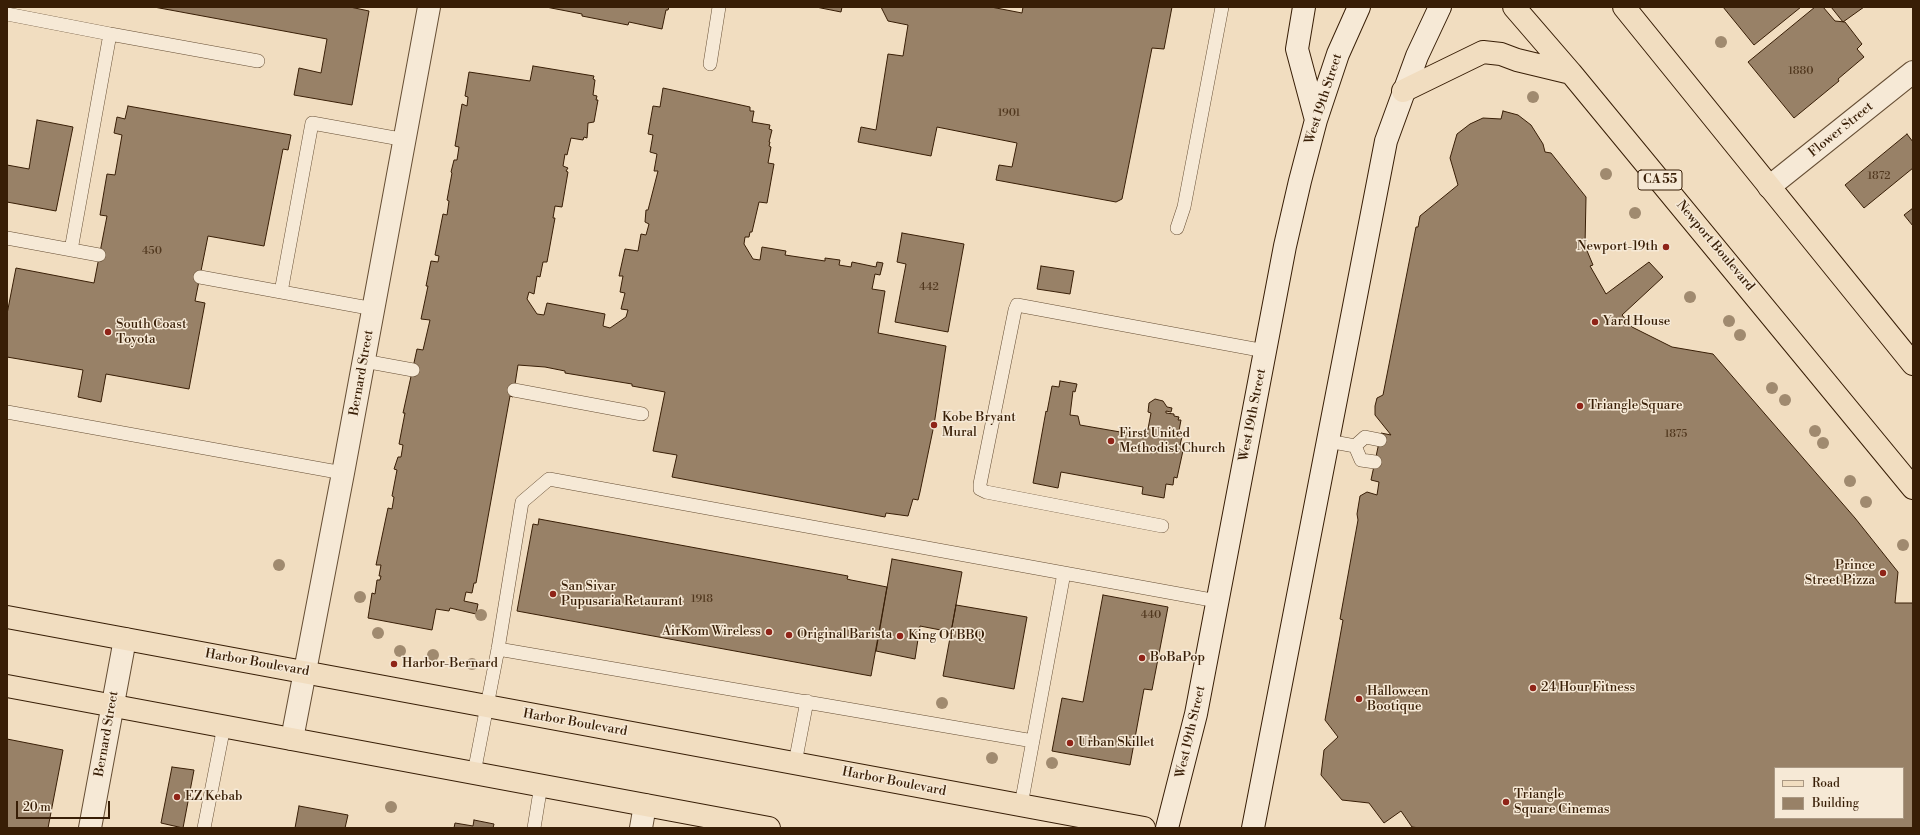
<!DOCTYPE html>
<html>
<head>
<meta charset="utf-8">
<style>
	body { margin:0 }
	#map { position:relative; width:1920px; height:835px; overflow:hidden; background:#f1ddc0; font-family:"Libre Bodoni",serif }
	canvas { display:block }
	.frame { position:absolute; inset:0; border:8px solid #381e06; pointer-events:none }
	.legend { position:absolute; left:1774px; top:767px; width:130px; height:52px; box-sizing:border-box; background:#f6e9d6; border:1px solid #aa9883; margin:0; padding:5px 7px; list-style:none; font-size:12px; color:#381e06 }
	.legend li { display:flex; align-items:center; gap:8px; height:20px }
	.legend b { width:20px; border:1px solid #aa9883 }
	.scale { position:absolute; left:16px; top:801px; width:94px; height:18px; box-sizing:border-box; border:2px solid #381e06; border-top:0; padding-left:5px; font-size:12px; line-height:14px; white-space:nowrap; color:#381e06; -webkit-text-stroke:3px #f6e9d6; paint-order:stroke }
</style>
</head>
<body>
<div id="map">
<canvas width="1920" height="835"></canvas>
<div class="frame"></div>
<ul class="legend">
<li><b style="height:5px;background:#f1ddc0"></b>Road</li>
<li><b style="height:11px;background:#988167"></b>Building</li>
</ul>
<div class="scale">20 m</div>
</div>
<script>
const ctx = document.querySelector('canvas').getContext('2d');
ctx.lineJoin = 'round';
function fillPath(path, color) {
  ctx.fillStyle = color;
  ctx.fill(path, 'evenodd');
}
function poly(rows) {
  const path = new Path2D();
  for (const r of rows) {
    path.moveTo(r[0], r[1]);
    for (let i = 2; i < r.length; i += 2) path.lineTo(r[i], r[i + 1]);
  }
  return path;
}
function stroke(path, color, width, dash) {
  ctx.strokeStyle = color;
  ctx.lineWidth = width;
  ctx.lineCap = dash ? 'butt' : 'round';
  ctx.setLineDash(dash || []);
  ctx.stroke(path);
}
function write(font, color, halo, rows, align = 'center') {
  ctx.font = font + ' "Libre Bodoni",serif';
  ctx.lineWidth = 3;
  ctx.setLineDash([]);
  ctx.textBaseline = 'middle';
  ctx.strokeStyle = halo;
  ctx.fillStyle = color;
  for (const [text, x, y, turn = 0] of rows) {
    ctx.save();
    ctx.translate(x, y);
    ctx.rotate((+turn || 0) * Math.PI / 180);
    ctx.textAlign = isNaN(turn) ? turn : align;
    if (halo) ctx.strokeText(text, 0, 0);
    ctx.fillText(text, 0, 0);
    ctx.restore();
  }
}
const building = poly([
	[154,7,350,7,369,11,352,105,294,95,299,68,321,73,327,39,154,7],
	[546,7,669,7,668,10,666,10,662,29,629,22,628,25,582,16,582,14,546,7],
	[816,7,842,7,841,12,816,7],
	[881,7,991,7,1022,13,1023,7,1172,7,1164,49,1152,48,1122,199,1116,202,996,180,999,165,1012,167,1017,143,937,127,931,156,858,142,861,127,876,130,888,54,903,56,908,25,888,21,881,7],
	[1723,7,1801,7,1754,45,1723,7],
	[1815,7,1823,7,1835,21,1845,22,1862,44,1857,49,1864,57,1838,79,1839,81,1794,118,1748,62,1815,7],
	[1831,7,1864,7,1843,22,1831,7],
	[533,66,594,76,593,79,595,80,593,95,597,96,596,100,598,100,594,122,588,123,587,138,584,137,583,140,571,138,567,155,565,154,563,166,568,168,566,171,568,172,562,207,555,206,553,218,555,218,547,262,543,262,540,277,537,276,534,294,529,292,527,299,537,314,544,315,547,303,605,314,603,326,610,328,626,317,628,310,621,309,625,293,620,292,623,276,619,276,625,249,638,251,641,234,646,235,649,224,645,222,646,210,648,210,658,171,654,171,657,154,650,152,653,135,648,134,653,106,660,107,663,88,750,107,750,111,754,111,752,122,770,125,769,129,772,130,769,142,770,142,769,146,771,147,768,163,774,164,767,203,759,202,752,232,750,232,749,237,745,237,744,244,753,259,760,260,762,247,786,251,785,255,825,261,825,258,840,260,839,265,851,267,852,262,876,267,877,262,883,263,880,275,875,274,872,289,885,291,878,333,946,346,934,425,920,492,918,500,913,499,908,516,886,513,885,517,672,477,677,455,653,451,665,392,632,386,632,384,565,373,565,371,545,367,518,365,513,397,510,396,476,583,474,583,472,593,466,592,464,601,478,604,476,614,450,608,449,611,436,609,432,630,368,618,372,593,375,594,377,580,380,580,381,576,379,576,381,565,376,565,388,508,392,509,394,497,392,496,397,470,394,469,398,457,401,457,403,445,399,444,405,413,403,413,417,349,423,350,430,320,421,319,428,286,426,286,431,261,438,262,439,256,435,255,443,214,447,215,449,201,447,200,452,173,451,172,454,160,457,160,459,147,455,146,462,104,467,106,468,97,465,96,469,72,530,81,533,66],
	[128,106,291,135,288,150,283,149,264,246,208,236,195,301,205,303,189,389,106,374,101,402,78,397,83,370,7,357,7,314,16,268,94,283,107,216,100,215,107,174,115,175,122,135,114,133,117,117,125,119,128,106],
	[1503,111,1518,115,1531,125,1543,144,1545,152,1551,153,1586,197,1585,246,1593,265,1590,266,1606,294,1649,262,1663,277,1622,315,1632,327,1672,347,1713,354,1855,518,1898,572,1895,603,1913,603,1913,828,1420,828,1412,827,1401,811,1384,823,1369,803,1342,800,1321,775,1324,750,1338,737,1325,720,1343,620,1340,619,1358,520,1357,514,1360,496,1367,492,1377,495,1379,482,1371,480,1381,433,1391,435,1375,415,1375,406,1377,398,1383,395,1416,227,1418,227,1420,216,1458,185,1450,158,1457,134,1470,124,1483,118,1501,119,1503,111],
	[1775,768,1903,768,1903,818,1775,818,1775,768],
	[37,120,73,127,56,211,7,202,7,165,29,169,37,120],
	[1907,134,1913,142,1913,168,1864,208,1845,185,1907,134],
	[1913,208,1913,226,1904,215,1913,208],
	[902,233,964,244,948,332,895,322,906,264,897,262,902,233],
	[1041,266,1074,271,1070,294,1037,289,1041,266],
	[1060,381,1077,384,1075,392,1073,391,1070,415,1078,416,1080,425,1126,433,1127,430,1147,434,1151,413,1148,412,1149,403,1155,399,1163,401,1167,407,1172,408,1171,412,1166,411,1166,413,1174,414,1174,416,1179,417,1178,420,1181,420,1178,436,1182,437,1180,445,1184,446,1177,478,1174,477,1173,485,1166,484,1164,498,1142,494,1143,487,1061,472,1058,488,1033,483,1046,411,1047,412,1052,386,1059,387,1060,381],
	[539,519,848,576,847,579,851,580,887,587,871,676,517,611,533,524,538,525,539,519],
	[892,559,962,572,951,632,920,626,915,659,876,651,892,559],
	[1103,595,1168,607,1152,690,1144,689,1130,765,1052,751,1062,698,1083,702,1103,595],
	[956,605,1027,617,1014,689,943,676,956,605],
	[7,739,63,750,48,828,7,828,7,739],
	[172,767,194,770,183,828,161,823,172,767],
	[299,806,348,815,345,828,295,828,299,806],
	[474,820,494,824,493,828,454,828,455,823,473,826,474,820]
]);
fillPath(building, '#988167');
stroke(building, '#381e06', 1);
const service = poly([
	[7,14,110,34,71,250],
	[110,34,258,61],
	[710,64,719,7],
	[1177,228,1184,207,1222,7],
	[7,238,99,255],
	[200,277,374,309],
	[281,292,312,123,406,140],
	[364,361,413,370],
	[514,390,642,414],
	[7,412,343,473],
	[1328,441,1355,446],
	[1355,446,1361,460,1375,462],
	[1355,446,1365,437,1380,440],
	[1162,526,986,492,980,489,980,484,1015,310,1017,305,1265,351],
	[498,649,1033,741],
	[795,763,807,701],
	[474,773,498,649,522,502,549,479,1217,601],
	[1021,805,1064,573],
	[204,828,224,726],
	[534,828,541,785]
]);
const minor = poly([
	[1769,187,1913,72],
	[292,739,343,473,429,7],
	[641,828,645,805]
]);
const tertiary = poly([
	[90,828,125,639]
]);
const secondary = poly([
	[1304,7,1297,49,1316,120],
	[1167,828,1196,714,1285,246,1300,181,1316,120,1338,54,1359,7],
	[1253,828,1386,141,1417,56,1440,7]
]);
const primary = poly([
	[7,617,1144,828],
	[7,686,769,828]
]);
const trunk = poly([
	[1514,7,1571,73,1913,488],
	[1624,7,1913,364],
	[1403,91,1483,52,1501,54,1517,60,1571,73]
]);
stroke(service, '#664e34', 14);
stroke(minor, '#664e34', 24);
stroke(tertiary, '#664e34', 24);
stroke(secondary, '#381e06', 24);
stroke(primary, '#381e06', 24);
stroke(trunk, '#381e06', 24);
stroke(service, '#f6e9d6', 13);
stroke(minor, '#f6e9d6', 22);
stroke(tertiary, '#f6e9d6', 22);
stroke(secondary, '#f6e9d6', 22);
stroke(primary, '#f1ddc0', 22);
stroke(trunk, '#f1ddc0', 22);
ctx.fillStyle = '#a08a6f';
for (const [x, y] of [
	[1721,42],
	[1533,97],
	[1606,174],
	[1635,213],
	[1690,297],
	[1729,321],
	[1740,335],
	[1772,388],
	[1785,400],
	[1815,431],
	[1823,443],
	[1850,481],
	[1866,502],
	[1903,545],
	[279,565],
	[360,597],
	[481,615],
	[378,633],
	[400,651],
	[433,655],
	[472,664],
	[942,703],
	[992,758],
	[1052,763],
	[391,807]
]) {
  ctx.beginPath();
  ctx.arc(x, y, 6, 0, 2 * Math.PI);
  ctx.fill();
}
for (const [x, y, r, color] of [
	[1666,247,4,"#8f2418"],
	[1595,322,4,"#8f2418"],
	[108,332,4,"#8f2418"],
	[1580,406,4,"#8f2418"],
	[934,425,4,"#8f2418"],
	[1111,441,4,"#8f2418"],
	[1883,573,4,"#8f2418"],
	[553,594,4,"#8f2418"],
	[769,632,4,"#8f2418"],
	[789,635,4,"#8f2418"],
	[900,636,4,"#8f2418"],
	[1142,658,4,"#8f2418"],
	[394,664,4,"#8f2418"],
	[1533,688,4,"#8f2418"],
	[1359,699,4,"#8f2418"],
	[1070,743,4,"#8f2418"],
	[177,797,4,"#8f2418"],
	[1506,802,4,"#8f2418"]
]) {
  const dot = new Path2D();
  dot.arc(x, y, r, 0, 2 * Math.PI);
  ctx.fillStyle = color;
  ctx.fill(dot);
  stroke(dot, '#f6e9d6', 1.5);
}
write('11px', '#50371e', null, [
	["1880",1801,71],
	["1901",1009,113],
	["1872",1879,176],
	["450",152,251],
	["442",929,287],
	["1875",1676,434],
	["1918",702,599],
	["440",1151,615]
]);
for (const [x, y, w] of [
	[1660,180,44]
]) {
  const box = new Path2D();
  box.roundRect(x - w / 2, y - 10, w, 20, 3);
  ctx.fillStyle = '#f6e9d6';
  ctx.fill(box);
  stroke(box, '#381e06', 1);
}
write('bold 12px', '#381e06', null, [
	["CA 55",1660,180]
]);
write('13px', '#381e06', '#f6e9d6', [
	["West 19th Street",1324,99,-72],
	["Flower Street",1841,130,-39],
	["Newport Boulevard",1715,246,50],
	["Bernard Street",362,373,-80],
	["West 19th Street",1253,415,-79],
	["Harbor Boulevard",257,663,10],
	["Harbor Boulevard",575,723,10],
	["West 19th Street",1191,732,-77],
	["Bernard Street",107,734,-80],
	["Harbor Boulevard",894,782,11]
]);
write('13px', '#381e06', '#f6e9d6', [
	["Newport-19th",1658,247,"right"],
	["Yard House",1603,322],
	["South Coast",116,325],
	["Toyota",116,340],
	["Triangle Square",1588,406],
	["Kobe Bryant",942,418],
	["Mural",942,433],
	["First United",1119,434],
	["Methodist Church",1119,449],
	["Prince",1875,566,"right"],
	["Street Pizza",1875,581,"right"],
	["San Sivar",561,587],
	["Pupusaria Retaurant",561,602],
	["AirKom Wireless",761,632,"right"],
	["Original Barista",797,635],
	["King Of BBQ",908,636],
	["BoBaPop",1150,658],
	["Harbor-Bernard",402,664],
	["24 Hour Fitness",1541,688],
	["Halloween",1367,692],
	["Bootique",1367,707],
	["Urban Skillet",1078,743],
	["Triangle",1514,795],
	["Square Cinemas",1514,810],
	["EZ Kebab",185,797]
], 'left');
</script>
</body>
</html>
